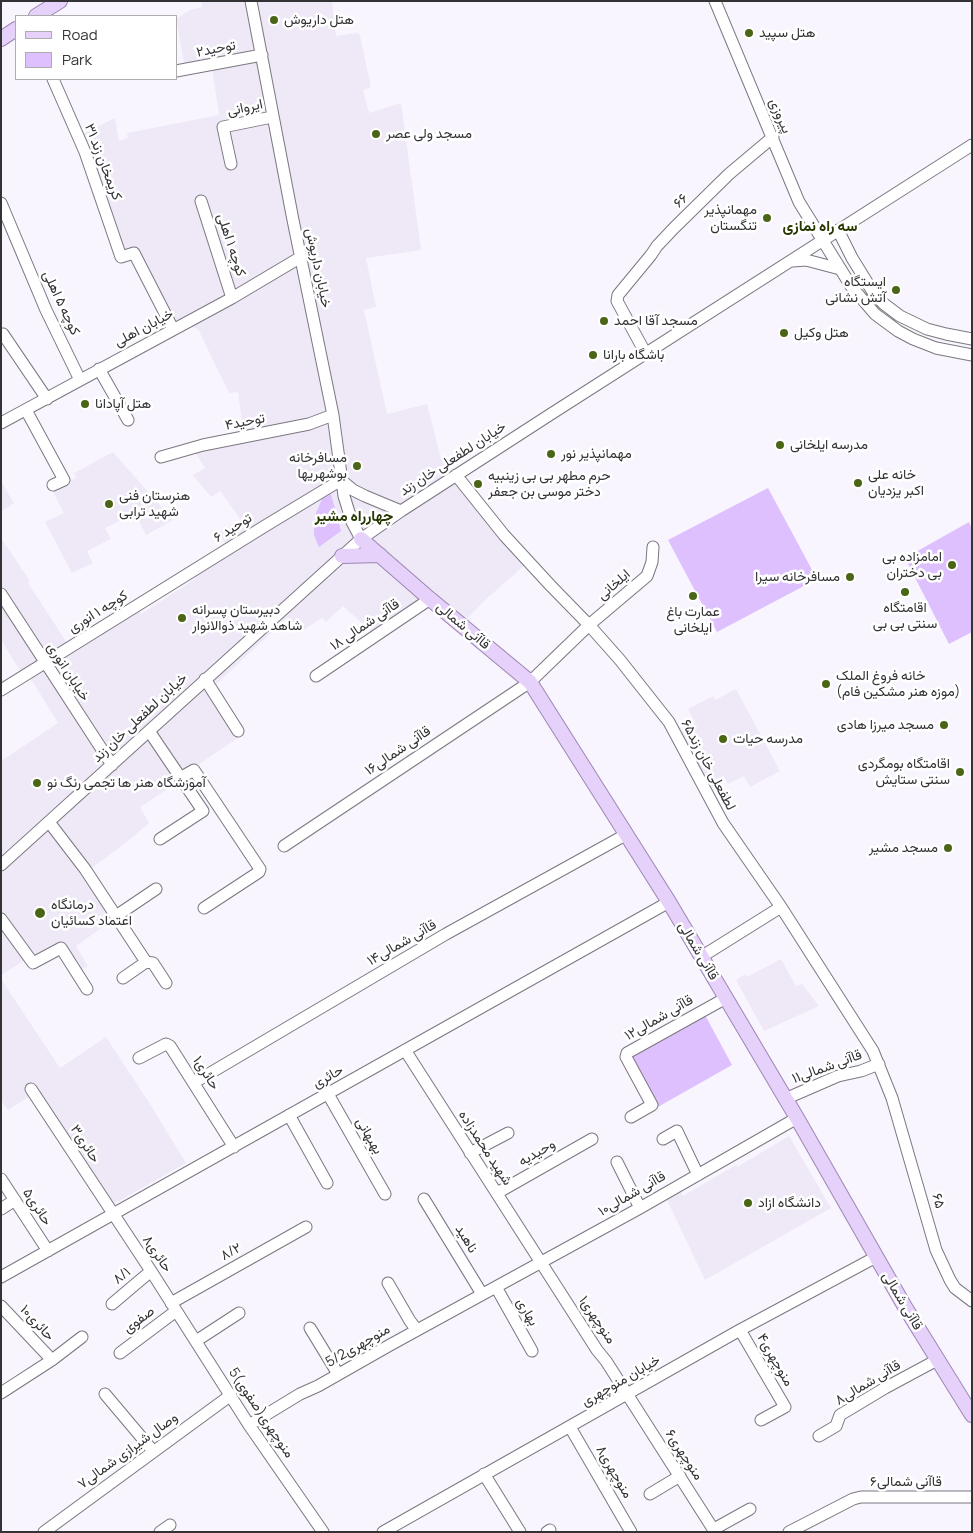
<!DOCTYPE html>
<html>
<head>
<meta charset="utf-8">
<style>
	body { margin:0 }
	#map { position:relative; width:973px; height:1533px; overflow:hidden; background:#f9f5fe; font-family:Manrope,sans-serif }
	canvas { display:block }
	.frame { position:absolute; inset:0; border:2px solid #333235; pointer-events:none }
	.legend { position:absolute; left:15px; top:15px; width:162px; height:65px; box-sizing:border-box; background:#fff; border:1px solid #adadae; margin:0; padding:6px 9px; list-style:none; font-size:15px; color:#333235 }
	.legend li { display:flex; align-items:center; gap:10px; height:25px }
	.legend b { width:25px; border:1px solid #adadae }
</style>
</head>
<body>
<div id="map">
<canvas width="973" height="1533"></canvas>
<div class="frame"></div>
<ul class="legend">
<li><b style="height:6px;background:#e5d1fa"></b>Road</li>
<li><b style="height:14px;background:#ddc0fd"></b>Park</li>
</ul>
</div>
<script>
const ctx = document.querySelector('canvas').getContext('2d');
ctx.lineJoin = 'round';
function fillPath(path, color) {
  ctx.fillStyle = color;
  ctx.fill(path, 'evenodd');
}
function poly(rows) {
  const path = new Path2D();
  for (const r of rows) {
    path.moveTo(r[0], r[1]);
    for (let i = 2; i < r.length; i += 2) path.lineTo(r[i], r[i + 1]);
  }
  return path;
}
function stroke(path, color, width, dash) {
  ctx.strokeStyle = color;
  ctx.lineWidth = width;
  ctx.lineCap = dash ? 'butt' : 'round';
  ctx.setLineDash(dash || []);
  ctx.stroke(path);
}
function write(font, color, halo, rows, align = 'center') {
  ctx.font = font + ' Manrope,Vazirmatn,sans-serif';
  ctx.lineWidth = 5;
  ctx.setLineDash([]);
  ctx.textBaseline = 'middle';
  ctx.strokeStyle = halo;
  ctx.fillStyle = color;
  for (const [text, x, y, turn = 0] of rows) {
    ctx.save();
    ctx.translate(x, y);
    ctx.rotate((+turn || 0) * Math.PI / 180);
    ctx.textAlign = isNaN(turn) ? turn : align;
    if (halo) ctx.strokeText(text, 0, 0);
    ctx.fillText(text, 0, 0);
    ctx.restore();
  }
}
fillPath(poly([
	[201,1,332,1,336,36,358,33,360,36,371,87,363,90,369,113,401,103,421,250,366,258,376,307,364,310,387,414,427,404,441,459,464,491,526,564,484,601,465,621,437,597,372,632,343,606,326,622,322,618,299,633,287,618,212,688,244,734,196,766,180,781,140,807,149,823,128,841,88,871,117,917,76,946,88,966,77,972,61,947,27,959,1,975,1,761,58,723,31,679,19,669,1,640,1,538,30,581,28,583,67,643,136,608,141,614,195,579,190,569,225,543,219,532,241,520,220,491,211,497,193,475,205,468,195,452,244,436,238,392,229,393,198,329,171,320,137,255,122,260,81,135,115,118,119,141,128,138,127,133,219,115,212,67,185,68,176,19,190,10,202,7],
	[113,452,173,520,146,535,135,513,105,528,111,539,87,551,93,563,72,573,45,522,64,513,52,490,76,478,74,473],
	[1,481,14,503,1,512],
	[736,689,780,771,750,787,744,776,728,784,723,776,708,784,680,732,695,723,688,709,713,696,715,700],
	[781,959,796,986,802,984,819,1006,764,1031,736,980,745,974,747,977],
	[1,979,60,1068,106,1037,150,1104,186,1163,110,1206,30,1096,8,1110,1,1100],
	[788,1134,831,1208,705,1280,666,1198,680,1190,683,1196,736,1165,737,1167,789,1136]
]), '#efe8f7');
fillPath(poly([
	[768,488,817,579,717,632,668,540],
	[331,494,341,531,319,547,314,535,314,524,316,513,322,499],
	[969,522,972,529,972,632,949,644,905,558],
	[705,1015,732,1065,656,1108,631,1055]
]), '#ddc0fd');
const minor = poly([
	[251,1,293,220,333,415,344,496,352,522,361,539],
	[715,1,799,202,851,286,875,314,898,331,913,339,936,348,972,355],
	[176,71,262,55],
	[53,79,85,152,121,257,134,253,173,329],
	[231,164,223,127,272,117],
	[201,201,232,298],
	[1,203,46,310,80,380],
	[838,230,852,258,873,292,884,304,900,316,927,329,946,334,972,339],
	[793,261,806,260,840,269],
	[3,334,47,399],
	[646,354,617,301,618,295,651,255,657,246,674,228,729,174,773,137],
	[99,369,128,420],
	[26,410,64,480,53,485],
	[1,423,232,298,301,257],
	[161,457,203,445,309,424,333,415],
	[456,475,504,535,550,585,589,625,620,660,669,722,723,823,781,907,873,1051,892,1098,936,1250,950,1280,955,1288,972,1301],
	[1,594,112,765],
	[316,676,430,599],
	[205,679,238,731],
	[1,690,265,526,341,480,353,490,365,496,401,511],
	[149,731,203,811,160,839],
	[180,778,194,770,260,869,259,872,204,908],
	[49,822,85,869,146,962,153,963,166,983],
	[284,846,530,682,589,625,647,576,652,562,653,547],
	[1,865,361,539,401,511,551,414,972,145],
	[116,916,156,889],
	[1,919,33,963,61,948,87,989],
	[701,957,781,907],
	[123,978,146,962],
	[405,1050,597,1350,606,1361,715,1532],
	[139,1058,166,1044,170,1046,234,1147],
	[195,1082,446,934,627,834],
	[31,1089,151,1271,249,1425,323,1532],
	[328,1094,385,1194],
	[785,1099,838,1076,861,1071,879,1064],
	[289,1115,327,1183],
	[631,1117,652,1105,626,1057,627,1053,726,998],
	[663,1139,677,1131,698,1175],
	[470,1153,508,1133],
	[617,1162,640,1208],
	[1,1179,48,1251],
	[497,1193,592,1139],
	[424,1199,482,1294],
	[1,1209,15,1200],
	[1,1277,669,902],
	[388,1283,410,1321,417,1330],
	[496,1287,532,1351],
	[171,1303,306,1227],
	[112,1304,151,1271],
	[1,1306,52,1360],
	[310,1328,338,1374],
	[740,1330,785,1407,761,1420],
	[196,1341,239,1313],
	[120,1353,176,1311],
	[1,1393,52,1360,82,1337],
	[105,1394,153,1451],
	[249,1425,300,1394,318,1386,390,1345,640,1208,797,1118],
	[570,1427,631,1532],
	[819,1436,836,1426,840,1415,885,1388,937,1360],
	[484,1474,520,1532],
	[650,1494,680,1476],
	[714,1529,750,1509],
	[44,1532,231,1395],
	[160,1532,170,1525],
	[383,1532,740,1330,876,1257],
	[547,1532,550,1530],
	[789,1532,853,1499,861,1497,972,1497]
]);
const major = poly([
	[36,16,60,1],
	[1,39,16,29],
	[361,539,430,599,530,682,669,902,797,1118,905,1307,972,1415],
	[342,556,380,555]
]);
stroke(minor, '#7b777f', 13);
stroke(major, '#9c86b2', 16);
stroke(minor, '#fff', 11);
stroke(major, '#e5d1fa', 14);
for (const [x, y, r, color] of [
	[274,20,5,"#4a6515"],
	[749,33,5,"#4a6515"],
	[376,134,5,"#4a6515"],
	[767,218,5,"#4a6515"],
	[896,290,5,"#4a6515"],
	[604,321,5,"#4a6515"],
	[784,333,5,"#4a6515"],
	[593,355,5,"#4a6515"],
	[85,404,5,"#4a6515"],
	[780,445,5,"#4a6515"],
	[551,454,5,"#4a6515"],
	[357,466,5,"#4a6515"],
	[858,483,5,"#4a6515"],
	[478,484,5,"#4a6515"],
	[109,504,5,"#4a6515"],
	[952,565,5,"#4a6515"],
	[850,577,5,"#4a6515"],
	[905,592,5,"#4a6515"],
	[693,596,5,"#4a6515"],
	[182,618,5,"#4a6515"],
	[826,684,5,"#4a6515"],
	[944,725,5,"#4a6515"],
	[723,739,5,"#4a6515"],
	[960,772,5,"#4a6515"],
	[37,783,5,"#4a6515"],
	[948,848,5,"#4a6515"],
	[40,913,6,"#4a6515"],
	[748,1203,5,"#4a6515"]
]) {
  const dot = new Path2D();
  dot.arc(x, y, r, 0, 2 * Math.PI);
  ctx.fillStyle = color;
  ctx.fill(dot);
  stroke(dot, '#fff', 2);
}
write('14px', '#333235', '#fff', [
	["هتل داریوش",284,20],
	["هتل سپید",759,33],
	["مسجد ولی عصر",386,134],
	["مهمانپذیر",757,210,"right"],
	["تنگستان",757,226,"right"],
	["ایستگاه",886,282,"right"],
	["آتش نشانی",886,298,"right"],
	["مسجد آقا احمد",614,321],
	["هتل وکیل",794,333],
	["باشگاه بارانا",603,355],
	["هتل آپادانا",95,404],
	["مدرسه ایلخانی",790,445],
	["مهمانپذیر نور",561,454],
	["مسافرخانه",347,458,"right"],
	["بوشهریها",347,474,"right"],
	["خانه علی",868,475],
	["اکبر یزدیان",868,491],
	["حرم مطهر بی بی زینبیه",488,476],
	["دختر موسی بن جعفر",488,492],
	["هنرستان فنی",119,496],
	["شهید ترابی",119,512],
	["امامزاده بی",942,557,"right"],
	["بی دختران",942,573,"right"],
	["مسافرخانه سیرا",840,577,"right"],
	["اقامتگاه",905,608,"center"],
	["سنتی بی بی",905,624,"center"],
	["دبیرستان پسرانه",192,610],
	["شاهد شهید ذوالانوار",192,626],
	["عمارت باغ",693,612,"center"],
	["ایلخانی",693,628,"center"],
	["خانه فروغ الملک",836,676],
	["(موزه هنر مشکین فام)",836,692],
	["مسجد میرزا هادی",934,725,"right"],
	["مدرسه حیات",733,739],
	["اقامتگاه بومگردی",950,764,"right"],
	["سنتی ستایش",950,780,"right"],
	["آموزشگاه هنر ها تجمی رنگ نو",47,783],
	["مسجد مشیر",938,848,"right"],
	["درمانگاه",51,905],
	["اعتماد کسائیان",51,921],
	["دانشگاه ازاد",758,1203]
], 'left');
write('14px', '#333235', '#fff', [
	["توحید۲",216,49,-11],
	["ایروانی",245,108,-12],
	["پیروزی",780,116,67],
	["کریمخان زند ۳۱",103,162,69],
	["۶۶",681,201,-43],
	["کوچه ۱ اهلی",231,245,72],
	["خیابان داریوش",318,268,78],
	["کوچه ۵ اهلی",61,303,65],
	["خیابان اهلی",144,328,-28],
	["توحید۴",245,422,-11],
	["خیابان لطفعلی خان زند",453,459,-33],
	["۶ توحید",233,528,-32],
	["ایلخانی",614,585,-41],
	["کوچه ۱ انوری",98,612,-32],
	["۱۸ قاآنی شمالی",365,625,-34],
	["قاآنی شمالی",463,626,40],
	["خیابان انوری",68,672,57],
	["خیابان لطفعلی خان زند",140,718,-43],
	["قاآنی شمالی۱۶",398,751,-34],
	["لطفعلی خان زند۶۵",708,765,62],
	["قاآنی شمالی۱۴",402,943,-30],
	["قاآنی شمالی",698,951,59],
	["قاآنی شمالی۱۲",659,1018,-30],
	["قاآنی شمالی۱۱",827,1067,-20],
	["حائری۱",206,1073,57],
	["حائری",328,1077,-29],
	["بهبهانی",369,1136,60],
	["حائری۳",85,1144,57],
	["شهید محمدزاده",485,1148,57],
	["وحیدیه",537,1153,-30],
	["قاآنی شمالی۱۰",632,1194,-30],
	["۶۵",938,1201,75],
	["حائری۵",37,1207,57],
	["ناهید",466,1239,59],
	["۸/۲",231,1252,-29],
	["حائری۸",157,1254,56],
	["۸/۱",122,1276,-39],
	["قاآنی شمالی",902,1301,59],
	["بهاری",527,1312,60],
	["صفوی",139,1320,-37],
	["منوچهری۱",597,1320,56],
	["حائری۱۰",37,1323,47],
	["5/2منوچهری",358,1346,-30],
	["منوچهری۴",775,1360,60],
	["خیابان منوچهری",621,1381,-30],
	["قاآنی شمالی۸",868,1383,-31],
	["5منوچهری(صفوی)",261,1413,56],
	["وصال شیرازی شمالی۷",128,1451,-36],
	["منوچهری۶",684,1455,57],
	["منوچهری۸",614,1472,60],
	["قاآنی شمالی۶",906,1482]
]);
write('bold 15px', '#263700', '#fff', [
	["سه راه نمازی",820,227],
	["چهارراه مشیر",354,517]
]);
</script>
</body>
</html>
